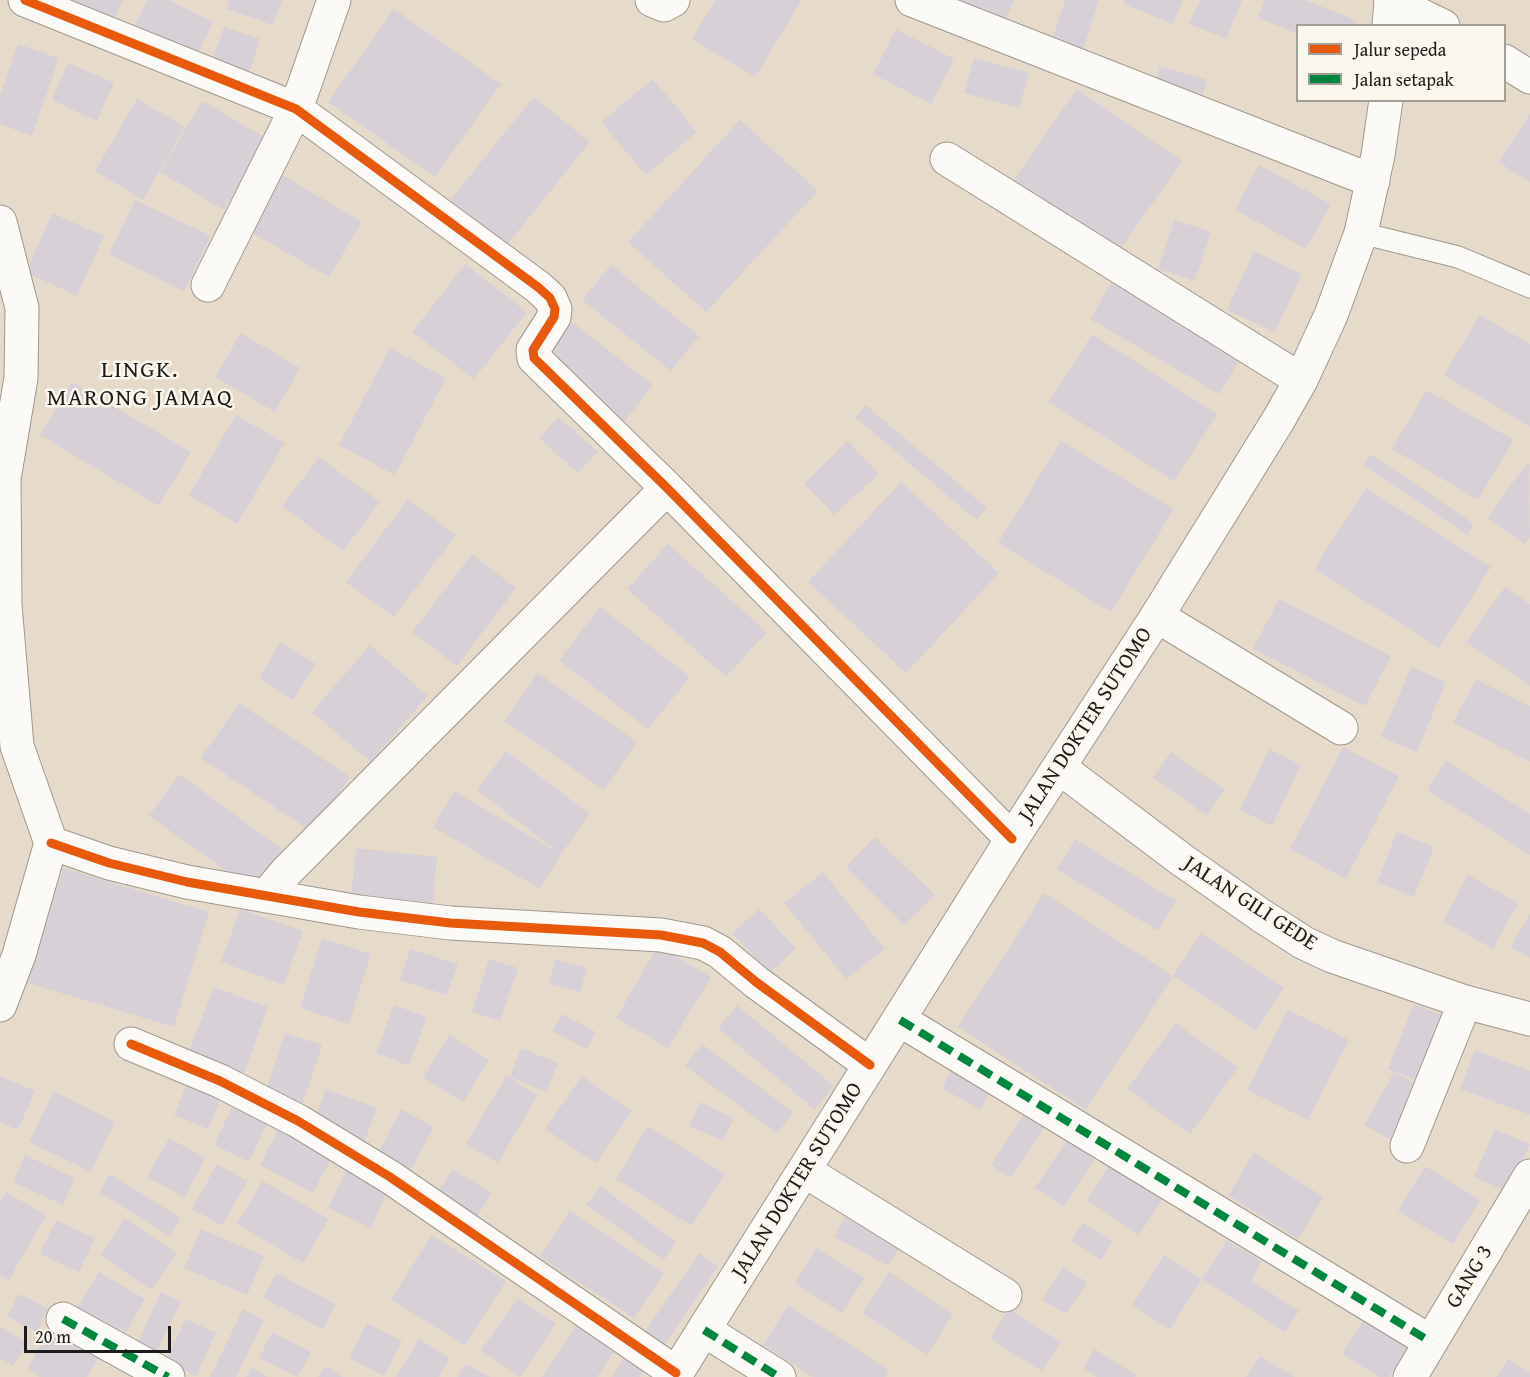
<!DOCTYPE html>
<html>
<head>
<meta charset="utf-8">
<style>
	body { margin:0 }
	#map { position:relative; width:1530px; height:1377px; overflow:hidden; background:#e6dbca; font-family:"Gentium Book Plus",serif }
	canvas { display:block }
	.legend { position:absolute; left:1296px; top:24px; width:210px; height:78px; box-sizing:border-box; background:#fbf7ec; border:2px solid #a29f99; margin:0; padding:8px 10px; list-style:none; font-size:18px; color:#1c1c1c }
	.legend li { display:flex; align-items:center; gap:12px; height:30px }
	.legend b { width:30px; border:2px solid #a29f99 }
	.scale { position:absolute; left:24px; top:1326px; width:147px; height:27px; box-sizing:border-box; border:3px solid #1c1c1c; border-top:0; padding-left:8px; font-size:18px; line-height:21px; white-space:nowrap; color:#1c1c1c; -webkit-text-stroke:4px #fbf7ec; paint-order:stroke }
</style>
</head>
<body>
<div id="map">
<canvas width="1530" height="1377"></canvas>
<ul class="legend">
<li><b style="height:8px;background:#e8590c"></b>Jalur sepeda</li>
<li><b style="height:8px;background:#00873e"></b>Jalan setapak</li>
</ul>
<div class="scale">20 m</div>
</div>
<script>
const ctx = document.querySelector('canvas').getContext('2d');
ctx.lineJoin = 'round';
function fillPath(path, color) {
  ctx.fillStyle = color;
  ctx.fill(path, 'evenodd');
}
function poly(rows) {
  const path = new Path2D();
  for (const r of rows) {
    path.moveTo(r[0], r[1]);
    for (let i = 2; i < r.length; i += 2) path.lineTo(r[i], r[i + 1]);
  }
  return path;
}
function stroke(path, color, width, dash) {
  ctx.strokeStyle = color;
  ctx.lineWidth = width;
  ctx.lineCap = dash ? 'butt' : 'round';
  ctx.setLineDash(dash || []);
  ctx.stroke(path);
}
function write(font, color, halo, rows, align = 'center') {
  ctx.font = font + ' "Gentium Book Plus",serif';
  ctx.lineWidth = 5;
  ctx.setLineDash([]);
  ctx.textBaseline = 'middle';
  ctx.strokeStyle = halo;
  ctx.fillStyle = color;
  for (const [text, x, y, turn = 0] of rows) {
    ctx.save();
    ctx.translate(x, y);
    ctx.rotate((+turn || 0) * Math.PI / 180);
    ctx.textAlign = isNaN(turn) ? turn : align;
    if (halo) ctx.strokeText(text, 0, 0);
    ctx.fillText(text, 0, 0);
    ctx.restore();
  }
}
fillPath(poly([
	[63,0,124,0,108,28],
	[147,0,169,0,213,22,197,56,134,27],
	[229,0,282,0,273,25,226,9],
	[716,0,802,0,755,77,692,39],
	[954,0,1015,0,999,29],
	[1065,0,1099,0,1081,56,1050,46],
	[1125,0,1183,0,1173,24,1124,4],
	[1200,0,1242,0,1226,39,1189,24],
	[1265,0,1305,0,1356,20,1354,26,1298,26,1298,34,1258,18],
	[394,9,501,84,435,177,328,102],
	[224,27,260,39,246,82,209,68],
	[896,29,954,59,931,104,873,74],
	[18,44,59,58,32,136,0,124,0,96],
	[974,58,1029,73,1019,108,964,93],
	[68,63,114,83,97,121,52,100],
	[1160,66,1207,80,1203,94,1156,81],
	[653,79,697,132,646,175,601,122],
	[1077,89,1182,161,1115,257,1010,185],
	[534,97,590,142,507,245,450,200],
	[137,99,185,127,143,200,95,171],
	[202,101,266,138,224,210,160,172],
	[1530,114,1530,182,1498,162],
	[740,120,818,191,706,312,628,242],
	[1259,165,1331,204,1306,249,1235,210],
	[282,175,362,222,329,277,249,231],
	[135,200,211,236,184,291,109,254],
	[52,213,104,236,77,296,26,272],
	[1174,220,1211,232,1195,281,1158,269],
	[1254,251,1302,274,1275,332,1227,310],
	[465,264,527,312,474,379,412,332],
	[611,265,699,336,671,371,582,300],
	[1114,278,1243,354,1219,394,1090,319],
	[1480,315,1530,344,1530,427,1444,375],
	[568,319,653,385,624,422,539,356],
	[241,333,300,368,275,412,215,377],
	[1092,334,1217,414,1174,481,1049,402],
	[390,348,446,378,395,475,339,445],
	[72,382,191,452,159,506,40,435],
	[1427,390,1514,440,1478,500,1392,449],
	[866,405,987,508,976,520,855,417],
	[236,415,285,443,237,524,189,495],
	[559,417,598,452,578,473,539,438],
	[848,441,879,474,834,515,804,483],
	[1061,441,1174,509,1111,612,998,543],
	[1371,454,1474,524,1467,535,1363,465],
	[319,457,380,502,343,551,282,506],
	[1529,460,1530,537,1525,544,1487,518],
	[901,482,999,573,906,673,808,582],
	[1366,488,1491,567,1439,648,1314,569],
	[408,499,456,535,394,617,346,582],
	[668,544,767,632,726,677,627,589],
	[472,554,516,588,457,666,412,632],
	[1505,587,1530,604,1530,686,1466,642],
	[1279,599,1391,656,1365,706,1253,649],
	[600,607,690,677,648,729,559,660],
	[281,642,316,664,293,700,259,678],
	[370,645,428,696,370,762,312,712],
	[1411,667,1446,682,1417,752,1381,737],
	[538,673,637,742,604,790,504,721],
	[1476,679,1530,706,1530,762,1453,723],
	[239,703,350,777,312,832,201,758],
	[1343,747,1399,776,1346,879,1290,849],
	[1269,749,1301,765,1272,826,1240,810],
	[506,751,590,814,561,854,477,790],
	[1171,752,1225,790,1206,815,1153,778],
	[1446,761,1530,814,1530,855,1427,790],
	[179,774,282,849,253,890,149,816],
	[454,791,561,854,540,889,433,827],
	[1397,832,1434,847,1414,897,1377,882],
	[875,837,935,895,904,925,846,867],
	[1075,839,1176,901,1158,931,1057,869],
	[356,848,437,857,432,913,350,906],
	[63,868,209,912,174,1027,28,983],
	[823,872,885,949,846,979,784,903],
	[1468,875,1518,903,1493,949,1443,921],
	[1044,893,1173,976,1201,933,1284,988,1256,1031,1173,976,1086,1110,958,1027],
	[240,909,303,931,284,985,221,962],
	[759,909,796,948,770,973,732,933],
	[1530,913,1530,958,1511,947],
	[322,938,371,954,349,1024,300,1008],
	[658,946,711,977,668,1048,616,1018],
	[410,949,458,964,447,995,400,980],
	[489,959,518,968,500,1021,472,1012],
	[555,959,587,968,580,992,549,984],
	[214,987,268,1007,244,1074,188,1054],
	[1414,1004,1451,1019,1425,1084,1388,1069],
	[394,1005,427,1017,409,1066,376,1053],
	[737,1005,834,1086,815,1110,718,1028],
	[1288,1010,1349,1040,1308,1120,1247,1090],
	[562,1014,596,1032,587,1049,552,1031],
	[1176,1023,1238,1068,1190,1134,1127,1089],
	[285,1033,322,1045,302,1105,265,1093],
	[449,1035,489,1060,463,1102,423,1078],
	[702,1044,793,1112,777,1134,685,1066],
	[521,1048,558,1063,546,1092,510,1077],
	[1475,1050,1530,1071,1530,1115,1460,1089],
	[955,1065,994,1087,980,1110,942,1088],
	[1394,1072,1423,1088,1393,1141,1364,1125],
	[0,1076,35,1091,18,1130,0,1122],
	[506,1076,538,1095,498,1163,466,1144],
	[582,1076,632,1111,596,1163,545,1129],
	[190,1077,224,1091,208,1129,174,1115],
	[326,1089,377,1108,364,1143,313,1124],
	[54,1091,115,1122,91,1172,29,1142],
	[235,1101,270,1117,249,1162,214,1145],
	[700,1102,734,1118,723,1141,689,1126],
	[401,1109,434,1127,409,1174,376,1157],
	[1025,1113,1045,1126,1011,1178,991,1165],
	[280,1126,334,1153,313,1193,260,1165],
	[648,1126,725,1174,692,1226,616,1179],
	[1495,1129,1530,1144,1509,1192,1474,1177],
	[169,1138,206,1158,184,1197,147,1177],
	[1067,1140,1095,1159,1064,1207,1035,1188],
	[1254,1153,1324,1197,1298,1239,1228,1195],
	[25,1155,75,1178,63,1205,13,1182],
	[1111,1163,1163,1199,1139,1235,1086,1200],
	[217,1164,247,1181,222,1226,192,1209],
	[348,1166,390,1185,371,1228,328,1208],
	[1425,1166,1480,1200,1453,1244,1398,1211],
	[452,1169,492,1193,474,1221,435,1197],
	[110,1174,181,1218,169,1236,99,1192],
	[263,1181,329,1219,303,1263,237,1224],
	[600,1186,676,1242,664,1260,586,1205],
	[6,1192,46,1215,9,1280,0,1275,0,1202],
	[570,1211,664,1273,634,1318,540,1257],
	[845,1217,900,1246,889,1266,834,1237],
	[125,1218,177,1253,151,1290,100,1255],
	[56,1220,95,1238,79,1272,40,1254],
	[1083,1223,1113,1241,1101,1260,1071,1241],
	[201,1229,264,1256,247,1295,184,1268],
	[432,1235,506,1281,465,1346,391,1299],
	[1227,1240,1262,1262,1251,1280,1299,1311,1285,1332,1202,1279],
	[816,1248,865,1278,842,1313,795,1283],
	[699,1253,718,1266,664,1346,644,1333],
	[1164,1255,1202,1279,1170,1329,1132,1306],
	[1063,1267,1087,1282,1066,1314,1042,1300],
	[99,1272,145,1299,123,1338,76,1310],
	[889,1272,953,1314,927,1355,862,1313],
	[276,1273,336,1304,323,1329,263,1298],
	[161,1292,181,1302,155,1354,136,1345],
	[19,1294,48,1308,36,1332,7,1316],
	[518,1298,556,1324,520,1377,481,1350],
	[788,1305,889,1370,885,1377,813,1377,763,1345],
	[243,1309,264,1320,236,1377,210,1377],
	[1009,1309,1061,1342,1042,1371,990,1339],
	[57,1318,105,1347,87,1377,40,1377,27,1369],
	[581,1318,619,1344,597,1377,542,1377],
	[1365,1318,1409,1345,1389,1377,1379,1377,1342,1354],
	[186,1319,216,1333,196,1376,165,1361],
	[367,1323,402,1341,384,1376,349,1358],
	[0,1326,27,1343,13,1366,0,1358],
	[272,1332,311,1352,298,1377,259,1358],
	[419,1339,450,1358,439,1377,396,1377],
	[1095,1349,1136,1375,1135,1377,1097,1377,1083,1368],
	[627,1354,647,1367,640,1377,612,1377],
	[1260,1356,1294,1377,1246,1377],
	[1508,1359,1530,1373,1530,1377,1496,1377],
	[466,1364,490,1377,458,1377],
	[326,1366,343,1377,318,1377],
	[252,1368,268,1377,246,1377]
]), '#d8d0d7');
const service = poly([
	[1361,233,1458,257,1530,287]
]);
const minor = poly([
	[25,0,296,109,538,287,550,298,555,309,554,317,533,350,534,358,667,488,1012,839],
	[652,0,664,5,673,0],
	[912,0,1373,181],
	[1391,1,1443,26],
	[1504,61,1530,77],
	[947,159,1301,380],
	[0,222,22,308,21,378,4,479],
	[208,285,296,109,334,0],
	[0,478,4,479,5,605,17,746,51,843,19,955,0,1005],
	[1157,616,1341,728],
	[51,843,109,863,187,882,359,912,450,923,661,935,703,943,720,952,756,982,870,1065],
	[266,896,287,871,667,488],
	[900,1020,1431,1342],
	[131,1044,220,1081,298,1121,390,1177,676,1373],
	[1407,1146,1465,1002],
	[805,1171,1005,1295],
	[63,1319,168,1377],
	[704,1330,779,1377],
	[1410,1377,1530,1176]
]);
const tertiary = poly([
	[1060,768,1182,860,1262,916,1304,943,1332,956,1465,1002,1530,1019]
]);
const primary = poly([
	[1389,26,1391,0],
	[674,1377,1012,839,1157,616,1279,419,1301,380,1331,315,1361,233,1378,155,1386,100]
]);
stroke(service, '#9d978d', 23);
stroke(minor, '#9d978d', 35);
stroke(tertiary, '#9d978d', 35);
stroke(primary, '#9d978d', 35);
stroke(service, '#fbfaf7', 21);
stroke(minor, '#fbfaf7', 33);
stroke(tertiary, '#fbfaf7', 33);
stroke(primary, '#fbfaf7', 33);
stroke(poly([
	[900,1020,1431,1342],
	[63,1319,168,1377],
	[704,1330,779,1377]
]), '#00873e', 8, [15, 8]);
stroke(poly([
	[25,0,296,109,538,287,550,298,555,309,554,317,533,350,534,358,667,488,1012,839],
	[51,843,109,863,187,882,359,912,450,923,661,935,703,943,720,952,756,982,870,1065],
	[131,1044,220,1081,298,1121,390,1177,676,1373]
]), '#e8590c', 9);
write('22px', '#1c1c1c', '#fbf7ec', [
	["JALAN DOKTER SUTOMO",1086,725,-57],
	["JALAN GILI GEDE",1250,904,33],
	["JALAN DOKTER SUTOMO",798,1181,-58],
	["GANG 3",1470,1277,-59]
]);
ctx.letterSpacing = '1.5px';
write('24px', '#1c1c1c', '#fbf7ec', [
	["LINGK.",140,371],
	["MARONG JAMAQ",140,399]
]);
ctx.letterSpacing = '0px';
</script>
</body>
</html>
